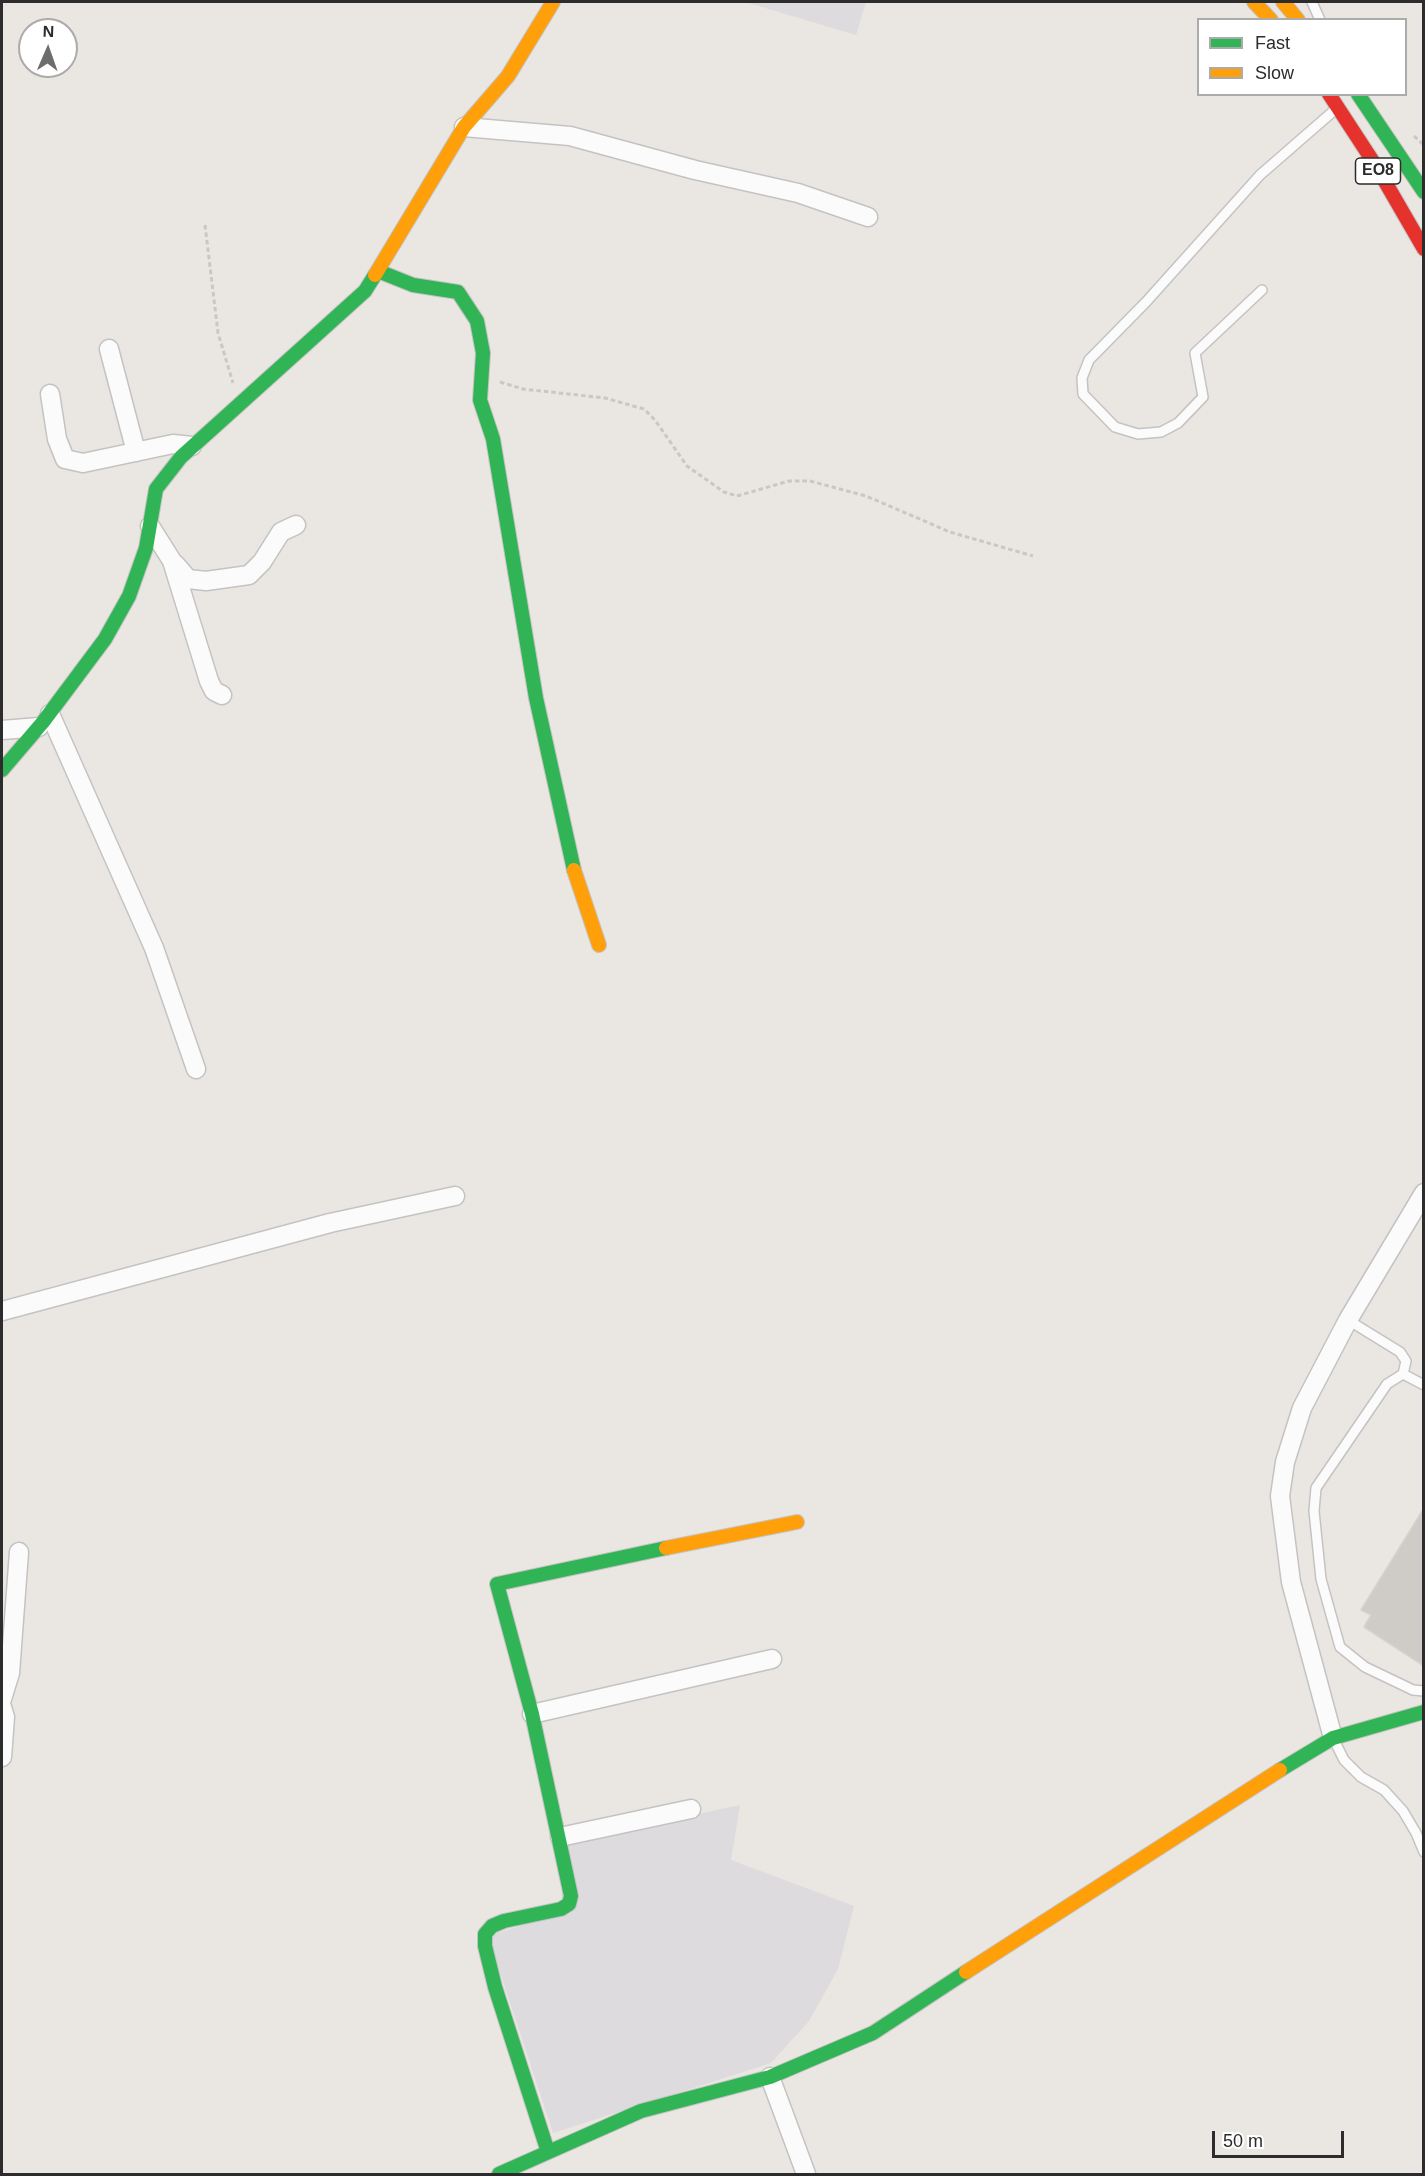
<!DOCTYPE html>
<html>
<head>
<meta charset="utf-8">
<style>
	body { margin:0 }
	#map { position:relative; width:1425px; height:2176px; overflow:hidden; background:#eae6e2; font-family:Arial,sans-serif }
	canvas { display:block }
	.frame { position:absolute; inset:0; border:3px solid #2c2c2c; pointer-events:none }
	.legend { position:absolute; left:1197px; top:18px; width:210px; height:78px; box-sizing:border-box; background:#fff; border:2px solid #ababab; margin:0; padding:8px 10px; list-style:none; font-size:18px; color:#2c2c2c }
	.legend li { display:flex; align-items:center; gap:12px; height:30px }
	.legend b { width:30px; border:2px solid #ababab }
	.north { position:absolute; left:18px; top:18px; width:60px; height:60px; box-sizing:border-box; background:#fff; border:2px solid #ababab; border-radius:50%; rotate:2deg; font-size:16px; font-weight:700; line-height:24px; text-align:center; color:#2c2c2c }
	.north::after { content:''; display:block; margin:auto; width:21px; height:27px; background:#6e6d6c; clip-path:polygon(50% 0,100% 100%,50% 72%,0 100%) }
	.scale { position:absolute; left:1212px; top:2131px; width:132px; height:27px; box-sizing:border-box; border:3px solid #2c2c2c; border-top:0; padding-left:8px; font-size:18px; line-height:21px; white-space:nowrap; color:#2c2c2c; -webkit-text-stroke:4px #fff; paint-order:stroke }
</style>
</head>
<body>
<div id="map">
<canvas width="1425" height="2176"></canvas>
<div class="frame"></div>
<ul class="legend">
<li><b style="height:8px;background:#30b455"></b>Fast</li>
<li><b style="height:8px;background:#ff9f0a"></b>Slow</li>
</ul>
<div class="north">N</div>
<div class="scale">50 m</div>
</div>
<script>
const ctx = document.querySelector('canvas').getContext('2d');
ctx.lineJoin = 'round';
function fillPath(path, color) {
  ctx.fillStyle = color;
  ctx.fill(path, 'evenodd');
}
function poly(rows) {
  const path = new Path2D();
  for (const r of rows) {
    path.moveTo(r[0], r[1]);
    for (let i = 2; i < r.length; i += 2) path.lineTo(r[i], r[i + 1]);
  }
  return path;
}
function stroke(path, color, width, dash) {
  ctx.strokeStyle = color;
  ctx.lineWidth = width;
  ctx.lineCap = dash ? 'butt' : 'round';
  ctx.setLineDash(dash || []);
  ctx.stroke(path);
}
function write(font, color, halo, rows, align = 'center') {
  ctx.font = font + ' Arial,sans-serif';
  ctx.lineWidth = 5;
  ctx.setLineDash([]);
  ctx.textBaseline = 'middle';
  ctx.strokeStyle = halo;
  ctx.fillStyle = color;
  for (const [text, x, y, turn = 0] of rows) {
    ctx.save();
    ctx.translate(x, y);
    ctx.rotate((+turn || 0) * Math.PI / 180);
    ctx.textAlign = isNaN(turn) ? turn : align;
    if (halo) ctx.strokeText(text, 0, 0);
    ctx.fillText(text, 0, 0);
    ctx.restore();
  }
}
fillPath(poly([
	[745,2,866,2,856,35],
	[740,1805,731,1860,854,1906,838,1969,809,2021,771,2063,553,2133,488,1936,561,1913,563,1843]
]), '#dddbde');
const building = poly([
	[1424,1508,1424,1666,1364,1627,1371,1615,1361,1610,1424,1508]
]);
fillPath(building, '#cfccc8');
stroke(building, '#d5d2ce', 1.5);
const lane = poly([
	[1312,2,1320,20],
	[1262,290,1195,353,1203,397,1178,423,1161,432,1138,434,1115,427,1083,394,1082,378,1089,360,1146,302,1260,175,1337,108],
	[1348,1320,1400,1352,1406,1361,1403,1374,1387,1384,1316,1488,1314,1511,1321,1579,1340,1647,1365,1667,1413,1690,1424,1691],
	[1403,1374,1424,1385],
	[1334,1740,1344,1760,1361,1777,1384,1790,1403,1811,1416,1833,1424,1852]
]);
const street = poly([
	[464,127,570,136,695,170,798,193,868,217],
	[109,349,136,452],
	[50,394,57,439,65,459,83,463,173,444,192,446],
	[150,526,172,561,209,681,214,691,222,695],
	[175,564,188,579,206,581,249,575,262,562,281,532,296,525],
	[50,714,154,948,196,1069],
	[2,730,39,727],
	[2,1311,330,1223,455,1196],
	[2,1699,10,1673,19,1552],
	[2,1707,5,1717,2,1757],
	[532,1714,772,1659],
	[1333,1738,1291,1582,1280,1496,1285,1462,1302,1408,1348,1320,1424,1193],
	[560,1837,691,1809],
	[770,2077,806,2174]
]);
const fast = poly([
	[1358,94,1424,192],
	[378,271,413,285,458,292,477,321,483,353,480,400,493,439,536,698,574,870],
	[2,770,43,722,105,639,129,596,146,548,156,489,181,457,365,291,375,275],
	[1280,1770,1333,1738,1424,1712],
	[548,2152,495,1987,485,1946,485,1934,492,1926,504,1921,561,1909,569,1904,571,1896,532,1714,497,1584,666,1548],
	[499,2174,641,2111,770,2077,873,2033,966,1972]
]);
const slow = poly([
	[1254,2,1271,20],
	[1283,2,1298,20],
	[375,275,464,127,508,76,553,2],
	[574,870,599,945],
	[666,1548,797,1522],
	[966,1972,1280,1770]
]);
const jam = poly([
	[1329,94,1376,166,1424,249]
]);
stroke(lane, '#c4c3c3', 12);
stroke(street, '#c4c3c3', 21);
stroke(fast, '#c4c3c3', 16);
stroke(slow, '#c4c3c3', 16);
stroke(jam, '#c4c3c3', 16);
stroke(poly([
	[1414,136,1424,145],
	[205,225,218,333,233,383],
	[500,382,523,389,605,398,644,409,655,420,687,466,724,492,737,496,789,481,810,481,866,496,950,532,1033,556]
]), '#c8c8c7', 3, [4.5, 3]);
stroke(lane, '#fcfbfb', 9);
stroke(street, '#fcfbfb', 18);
stroke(fast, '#30b455', 14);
stroke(slow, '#ff9f0a', 14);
stroke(jam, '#e5322d', 14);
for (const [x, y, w] of [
	[1378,171,45]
]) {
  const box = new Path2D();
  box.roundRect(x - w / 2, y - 13, w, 26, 4.5);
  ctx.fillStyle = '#fff';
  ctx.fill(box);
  stroke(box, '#2c2c2c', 1.5);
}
write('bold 16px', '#2c2c2c', null, [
	["ΕΟ8",1378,171]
]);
</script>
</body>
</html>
